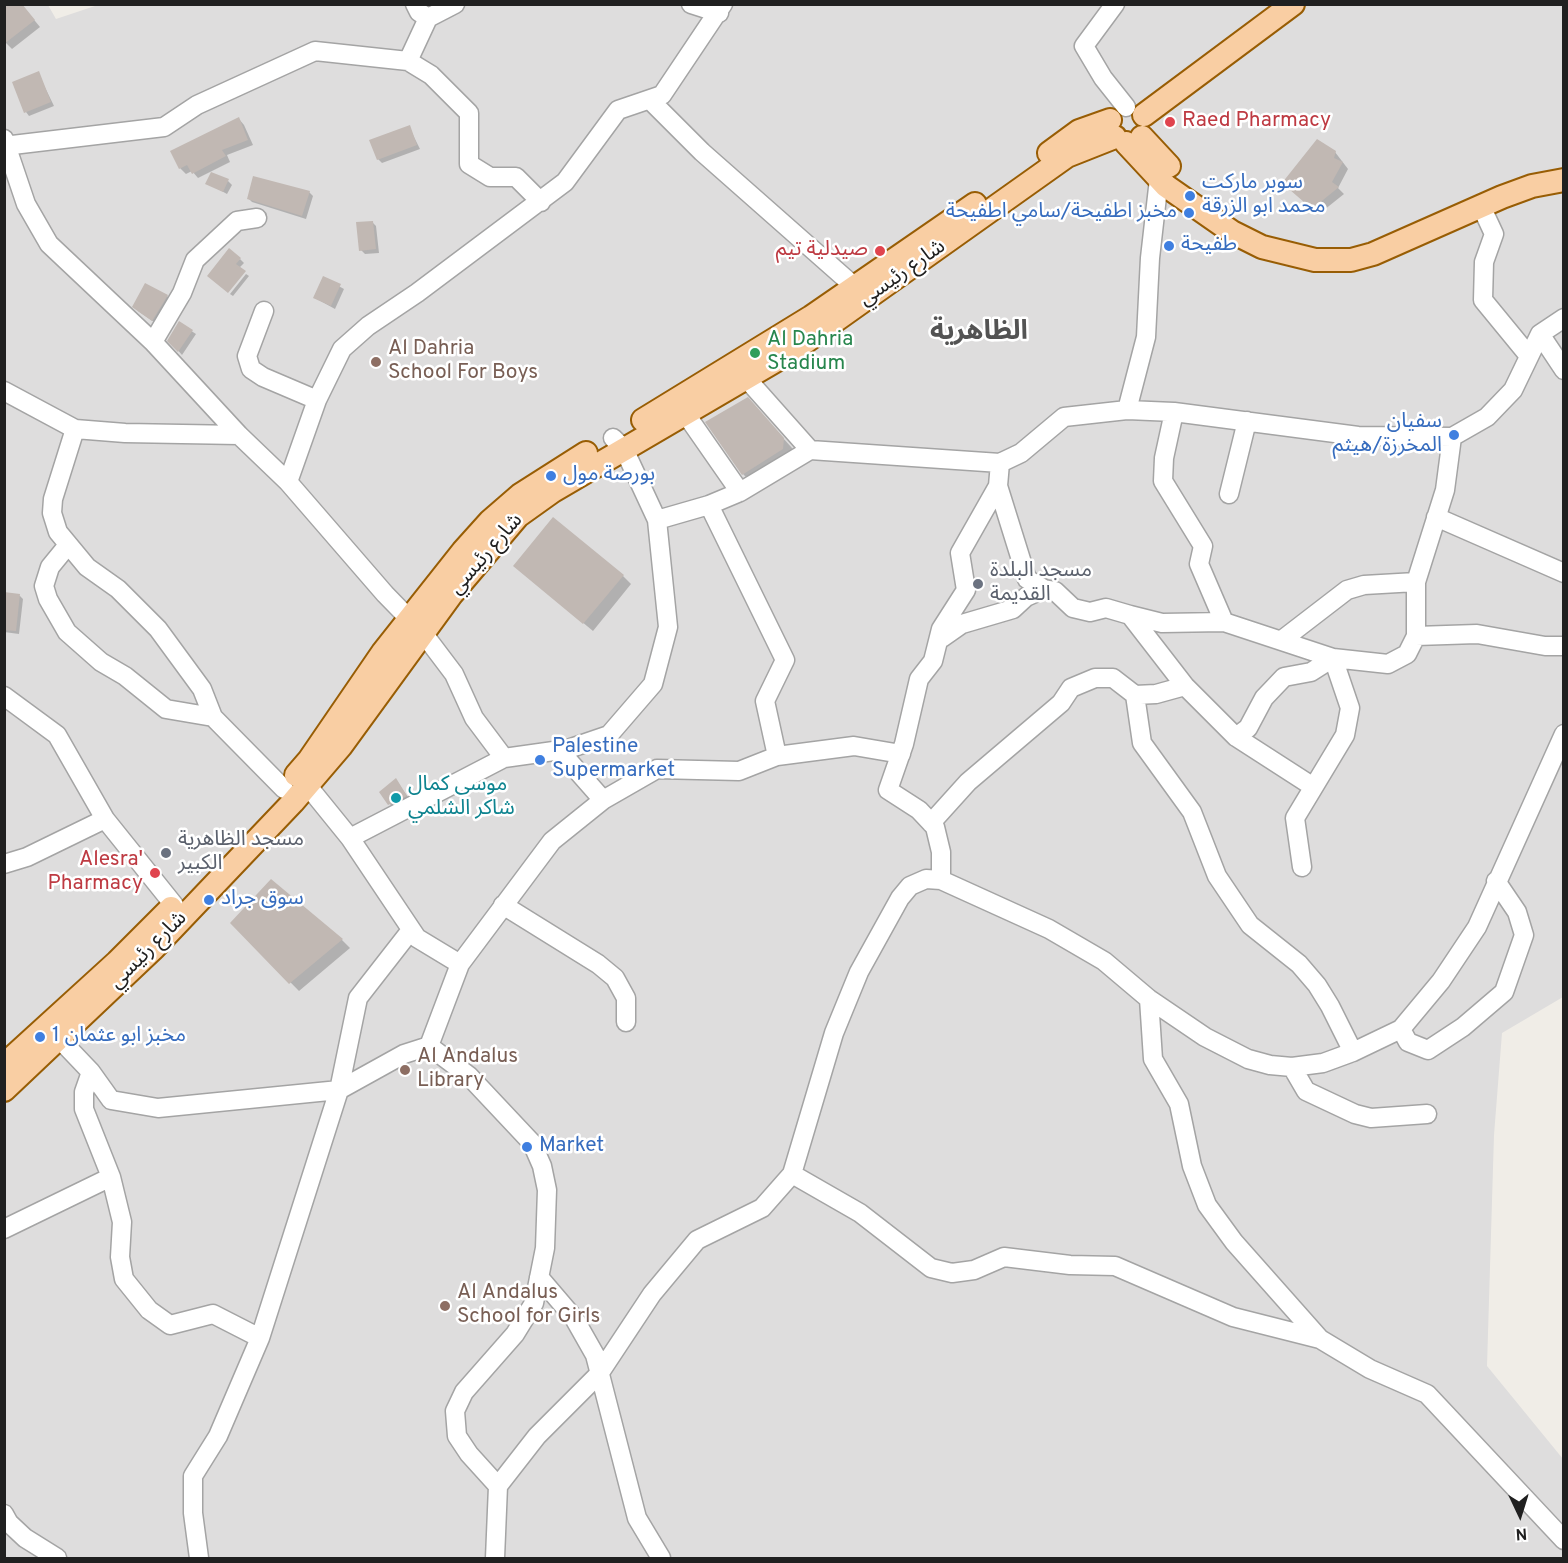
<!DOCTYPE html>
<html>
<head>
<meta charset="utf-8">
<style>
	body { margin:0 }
	#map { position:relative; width:1568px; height:1563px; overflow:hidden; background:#f0ede7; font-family:Overpass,sans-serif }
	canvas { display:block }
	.frame { position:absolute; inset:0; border:6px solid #202020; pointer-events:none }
	.north { position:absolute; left:1490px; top:1485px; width:60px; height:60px; -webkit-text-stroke:4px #fff; paint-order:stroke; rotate:176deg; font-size:16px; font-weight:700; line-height:24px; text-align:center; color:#202020 }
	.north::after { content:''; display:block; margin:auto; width:21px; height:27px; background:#202020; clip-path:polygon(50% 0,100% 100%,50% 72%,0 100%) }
</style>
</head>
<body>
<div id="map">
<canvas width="1568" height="1563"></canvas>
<div class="frame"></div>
<div class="north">N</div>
</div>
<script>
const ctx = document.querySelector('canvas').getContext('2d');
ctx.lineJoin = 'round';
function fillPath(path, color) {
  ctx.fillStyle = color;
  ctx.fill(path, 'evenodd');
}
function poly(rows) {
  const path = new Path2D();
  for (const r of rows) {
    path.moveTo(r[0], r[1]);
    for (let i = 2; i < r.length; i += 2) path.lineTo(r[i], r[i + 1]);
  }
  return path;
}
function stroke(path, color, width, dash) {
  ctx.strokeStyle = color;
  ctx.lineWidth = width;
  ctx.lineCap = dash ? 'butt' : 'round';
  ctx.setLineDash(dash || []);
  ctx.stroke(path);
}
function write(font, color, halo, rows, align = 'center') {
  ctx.font = font + ' Overpass,"Noto Sans Arabic",sans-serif';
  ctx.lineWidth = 5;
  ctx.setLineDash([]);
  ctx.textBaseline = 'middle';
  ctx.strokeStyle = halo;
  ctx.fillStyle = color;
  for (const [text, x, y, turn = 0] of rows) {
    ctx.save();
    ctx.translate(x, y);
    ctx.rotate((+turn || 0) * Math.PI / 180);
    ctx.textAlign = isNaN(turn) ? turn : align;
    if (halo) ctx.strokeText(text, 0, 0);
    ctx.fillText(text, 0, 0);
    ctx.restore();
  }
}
fillPath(poly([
	[101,4,1563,5,1563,997,1502,1033,1494,1135,1487,1366,1563,1459,1563,1558,5,1558,5,5,48,5,56,19]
]), '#dedddd');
fillPath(poly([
	[21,4,40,27,12,49,4,41],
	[38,73,54,106,29,116,26,112],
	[239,119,244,125,253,145,227,155,230,162,198,178,192,171,186,174,180,168],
	[409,127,420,149,382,163,378,159],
	[1335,152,1348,169,1338,188,1344,194,1319,214,1290,189],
	[228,181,232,185,227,194,207,183],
	[309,192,313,196,306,219,252,202,248,198],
	[372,222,376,226,379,253,365,254,361,250],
	[240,259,244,263,239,268,212,280],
	[246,274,249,276,233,296,230,294],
	[324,278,344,289,335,309,315,298],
	[167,296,171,300,157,324,138,311],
	[179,323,196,334,182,355,169,340],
	[756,408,792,448,791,458,752,483,743,474],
	[515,566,623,576,631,584,593,631],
	[4,594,20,596,23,599,19,634,4,632],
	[396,780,410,800,393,808,381,792],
	[232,923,342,940,350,948,299,991]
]), '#0003');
fillPath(poly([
	[4,4,22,4,35,20,4,44],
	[39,71,51,102,24,113,12,82],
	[239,117,248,140,222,150,226,156,192,174,187,165,179,169,170,151],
	[410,125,417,145,377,160,369,140],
	[1317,139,1336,151,1334,158,1343,162,1332,182,1339,187,1312,209,1282,183],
	[211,172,229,179,223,192,205,184],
	[253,176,310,191,302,216,247,199],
	[373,221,376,249,359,251,356,222],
	[229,248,241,258,236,264,246,271,228,293,207,276],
	[323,276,341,284,331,306,313,298],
	[145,283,168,295,152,321,132,307],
	[179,321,193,330,178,352,167,341],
	[748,397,784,438,783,449,742,475,705,422],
	[553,517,624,575,583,624,513,566],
	[4,592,20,594,16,631,4,630],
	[396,778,407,796,388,805,379,792],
	[271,879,343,939,289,984,230,923]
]), '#c1b8b3');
const minor = poly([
	[415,4,419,12,428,18],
	[691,4,719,13],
	[1115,4,1084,46,1103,78,1126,107],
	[408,61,431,75,469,113,469,164,490,177,516,177,541,202],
	[651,101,702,152,855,287,856,299],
	[4,139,26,204,49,244,153,342,239,435,288,482,385,594,423,633,454,674,474,718,504,758],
	[4,146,164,127,197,105,315,51,408,61,428,18,455,4],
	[1481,206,1494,234,1484,262,1483,300,1529,356],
	[264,311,247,356,251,369,263,377,317,400],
	[1540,334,1564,370],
	[153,342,182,293,195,260,237,221,257,218],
	[746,378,810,450],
	[4,391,75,429,125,433,239,435],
	[1127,410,1146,337,1150,258,1159,179],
	[1174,412,1164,458,1163,481,1203,546,1199,564,1224,622,1333,658],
	[685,413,740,492],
	[75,429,53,499,52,513,58,532,87,567,118,589,158,629,202,689,213,717,284,789],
	[1000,463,998,486,1027,579,1044,589,1055,591,1073,608,1090,612,1106,608,1130,615,1185,686,1236,737,1312,786],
	[288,482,317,400,342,349,368,326,417,293,565,182,618,110,662,95,723,4],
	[1229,494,1247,421],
	[709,505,785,660,765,701,777,756,854,746,901,754],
	[1436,517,1564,573],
	[657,520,709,505,740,492,810,450,1000,463,1021,453,1064,417,1127,410,1174,412,1358,436,1452,437,1487,417,1513,390,1540,334,1564,318],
	[68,545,50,567,44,586,48,599,67,632,101,662,125,676,166,709,213,717],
	[1130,615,1162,623,1224,622],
	[1416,636,1477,634,1545,646,1564,646],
	[942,638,962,624,1013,609,1026,597,1044,589],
	[1282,640,1347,590,1364,585,1416,582],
	[1135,695,1156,694,1185,686],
	[4,696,57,735,105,819],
	[1236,737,1248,728,1264,698,1284,677,1311,672,1333,658],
	[559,750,603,800],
	[307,785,350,838,417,938,460,964],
	[931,823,968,782,1061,703,1071,688,1095,678,1113,678,1135,695,1142,743,1192,812,1217,876,1250,925,1299,964,1317,985,1330,1006,1353,1052],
	[350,838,504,758,568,749,609,735,653,684,668,627,657,520,624,449,613,438],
	[4,864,27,857,105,819,174,905],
	[1302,867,1295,818,1345,735,1350,708,1333,658,1388,664,1407,654,1416,636,1416,582,1445,490,1452,437],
	[941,880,941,852,935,827,919,810,888,790,904,744,919,679,933,661,941,629,966,590,960,553,998,486],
	[503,905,598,964,615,978,626,998,626,1022],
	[1149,999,1153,1059,1179,1104,1192,1166,1207,1205,1234,1242,1320,1339],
	[50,1029,91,1072,84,1092,84,1109,111,1177,122,1222,120,1257,124,1279,149,1310,170,1325,213,1314,260,1338],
	[1401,1029,1408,1042,1428,1050,1463,1027,1504,992,1524,935,1517,912,1496,881],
	[429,1046,469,1076,532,1143,542,1166,547,1190,545,1248,534,1303,515,1334,464,1392,455,1411,457,1436,469,1454,498,1486],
	[1292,1067,1306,1091,1355,1114,1371,1118,1427,1114],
	[91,1072,111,1100,158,1108,339,1090,404,1054,429,1046,460,964,552,841,603,800,657,769,739,771,777,756],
	[792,1174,860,1213,931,1268,952,1273,974,1270,1004,1257,1070,1265,1115,1266,1233,1317,1320,1339,1370,1369,1427,1394,1564,1540],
	[4,1229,111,1177],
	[539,1277,574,1318,595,1355,637,1518,661,1558],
	[4,1514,9,1523,25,1538,57,1558],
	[199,1558,193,1513,193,1476,218,1436,260,1338,339,1090,358,998,411,930],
	[495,1558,498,1486,537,1436,599,1374,652,1294,697,1240,762,1208,792,1174,834,1033,859,972,900,898,910,886,926,879,941,880,1049,929,1104,961,1149,999,1205,1037,1248,1059,1270,1065,1292,1067,1323,1063,1353,1052,1401,1029,1441,981,1477,927,1564,734]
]);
const major = poly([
	[1144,115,1293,4],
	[1142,137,1169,166],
	[1126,143,1166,186,1232,232,1262,247,1315,260,1351,260,1373,254,1502,197,1532,186,1564,180],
	[1049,153,1079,131,1110,120],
	[643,420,811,317,975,204],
	[296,775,309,760,383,652,463,551,490,521,520,495,586,453],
	[4,1065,117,962,171,908],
	[4,1090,154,948,293,802,341,746,451,595,518,516,553,491,794,350,1067,156,1115,137]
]);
stroke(minor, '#a4a4a4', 21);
stroke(major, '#985d04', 26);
stroke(minor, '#fff', 18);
stroke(major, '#f9cea3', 22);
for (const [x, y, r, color] of [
	[1170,122,6,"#e0444e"],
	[1190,196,6,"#3f7fe0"],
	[1189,213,6,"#3f7fe0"],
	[1169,246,6,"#3f7fe0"],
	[880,251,6,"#e0444e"],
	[755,353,6,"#2e9e5b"],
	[376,362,6,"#8d6e63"],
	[1454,435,6,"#3f7fe0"],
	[551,476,6,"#3f7fe0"],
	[978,584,6,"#6b7280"],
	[540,760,6,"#3f7fe0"],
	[396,798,6,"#0f9aa8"],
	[166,853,6,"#6b7280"],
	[155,873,6,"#e0444e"],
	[209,900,6,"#3f7fe0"],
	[40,1037,6,"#3f7fe0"],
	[405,1070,6,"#8d6e63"],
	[527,1147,6,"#3f7fe0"],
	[445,1306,6,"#8d6e63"]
]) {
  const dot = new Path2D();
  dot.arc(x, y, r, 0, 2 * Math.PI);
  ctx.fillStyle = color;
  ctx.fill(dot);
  stroke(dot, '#fff', 2);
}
write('21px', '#be3a42', '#fff', [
	["Raed Pharmacy",1182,122,"left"],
	["صيدلية تيم",868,251],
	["Alesra'",143,861],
	["Pharmacy",143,885]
], 'right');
write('21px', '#366cbe', '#fff', [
	["سوبر ماركت",1202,184],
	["محمد ابو الزرقة",1202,208],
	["مخبز اطفيحة/سامي اطفيحة",1177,213,"right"],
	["طفيحة",1181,246],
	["سفيان",1442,423,"right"],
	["المخرزة/هيثم",1442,447,"right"],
	["بورصة مول",563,476],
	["Palestine",552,748],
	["Supermarket",552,772],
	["سوق جراد",221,900],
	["مخبز ابو عثمان 1",52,1037],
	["Market",539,1147]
], 'left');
write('21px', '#202020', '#fff', [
	["شارع رئيسي",903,274,-35],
	["شارع رئيسي",487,555,-49],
	["شارع رئيسي",149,951,-45]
]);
write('21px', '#27864d', '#fff', [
	["Al Dahria",767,341],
	["Stadium",767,365]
], 'left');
write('21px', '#785e54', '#fff', [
	["Al Dahria",388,350],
	["School For Boys",388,374],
	["Al Andalus",417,1058],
	["Library",417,1082],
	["Al Andalus",457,1294],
	["School for Girls",457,1318]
], 'left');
write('21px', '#5b616d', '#fff', [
	["مسجد البلدة",990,572],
	["القديمة",990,596],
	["مسجد الظاهرية",178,841],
	["الكبير",178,865]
], 'left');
write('21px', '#0d838f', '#fff', [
	["موسى كمال",408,786],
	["شاكر الشلمي",408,810]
], 'left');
write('bold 27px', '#535353', '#fff', [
	["الظاهرية",979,334]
]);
</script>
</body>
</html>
